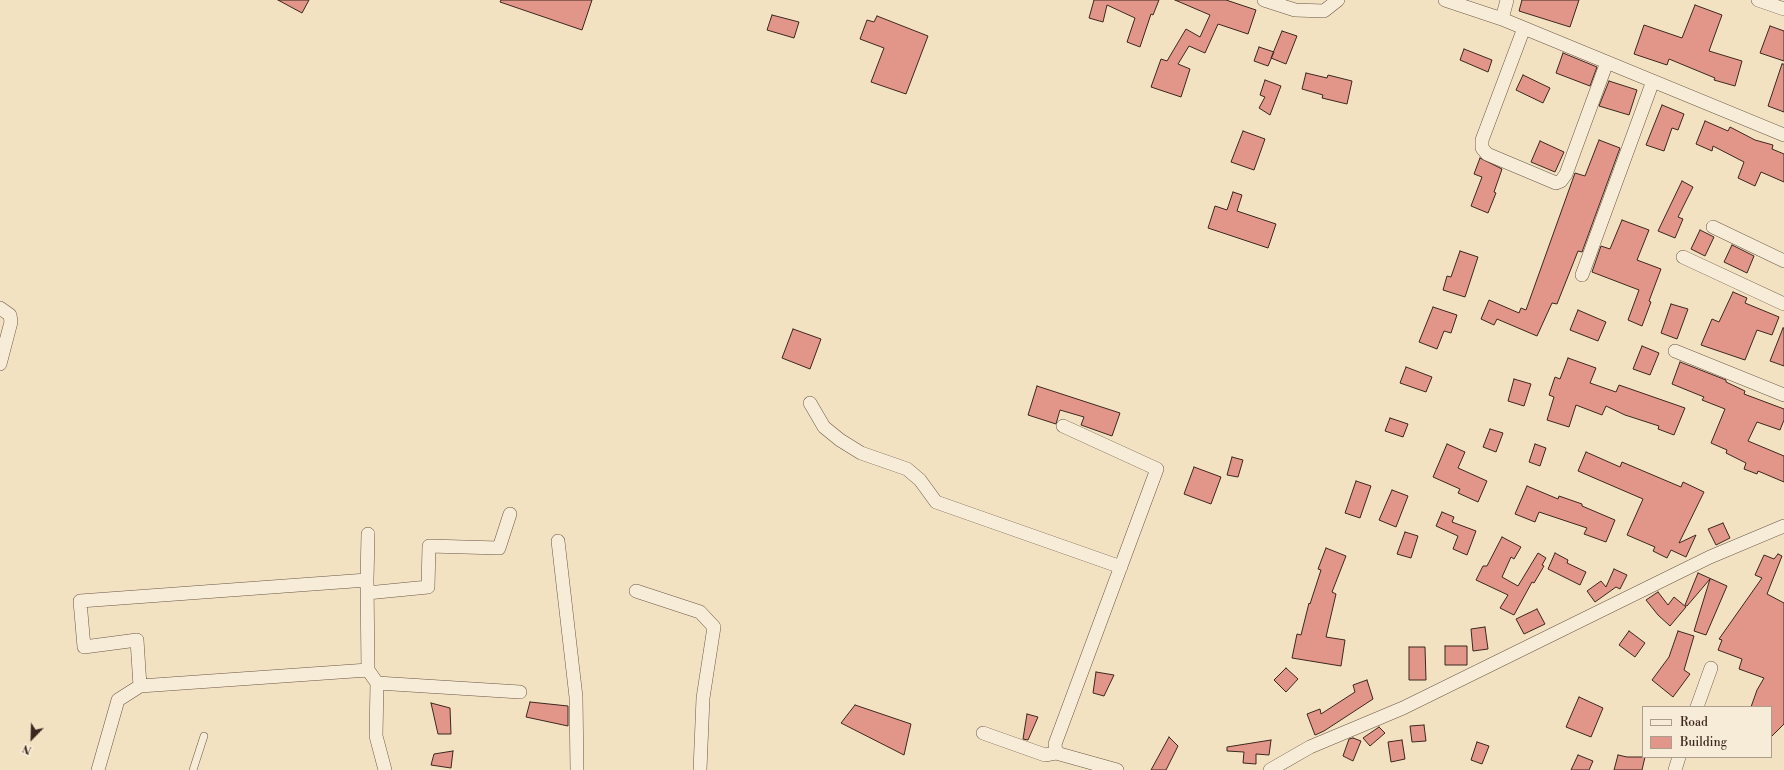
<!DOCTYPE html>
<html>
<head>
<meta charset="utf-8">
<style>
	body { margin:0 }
	#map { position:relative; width:1784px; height:770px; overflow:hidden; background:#f2e2c2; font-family:"Libre Bodoni",serif }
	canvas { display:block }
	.legend { position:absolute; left:1642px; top:706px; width:130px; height:52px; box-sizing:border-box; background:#f7ecd7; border:1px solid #ac9d8d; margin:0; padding:5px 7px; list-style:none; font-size:12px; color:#3c271e }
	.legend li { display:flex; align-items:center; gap:8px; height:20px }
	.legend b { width:20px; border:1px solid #ac9d8d }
	.north { position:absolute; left:12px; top:718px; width:40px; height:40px; -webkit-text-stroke:3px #f7ecd7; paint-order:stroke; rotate:203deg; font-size:11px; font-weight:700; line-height:16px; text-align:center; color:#3c271e }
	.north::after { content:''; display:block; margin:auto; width:14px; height:18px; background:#3c271e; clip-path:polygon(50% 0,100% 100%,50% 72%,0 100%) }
</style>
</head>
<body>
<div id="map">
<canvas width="1784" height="770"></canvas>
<ul class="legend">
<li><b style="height:5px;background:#f7ecd7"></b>Road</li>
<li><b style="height:11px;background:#e29689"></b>Building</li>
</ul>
<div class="north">N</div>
</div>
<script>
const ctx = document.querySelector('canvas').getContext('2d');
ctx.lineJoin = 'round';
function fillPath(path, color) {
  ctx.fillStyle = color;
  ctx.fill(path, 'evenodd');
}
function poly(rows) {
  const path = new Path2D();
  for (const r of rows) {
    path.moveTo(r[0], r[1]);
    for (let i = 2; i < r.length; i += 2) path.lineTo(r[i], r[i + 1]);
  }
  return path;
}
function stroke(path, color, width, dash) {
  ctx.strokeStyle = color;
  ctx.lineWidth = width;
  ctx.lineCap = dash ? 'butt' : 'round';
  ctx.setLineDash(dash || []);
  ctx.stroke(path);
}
const building = poly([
	[278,0,309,0,302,13,278,0],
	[501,0,592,0,582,30,500,2,501,0],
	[1094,0,1159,0,1153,15,1151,14,1140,47,1127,42,1135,18,1107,5,1103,22,1089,18,1094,0],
	[1175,0,1226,0,1256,10,1248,34,1218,24,1205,53,1189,46,1178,64,1190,69,1181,97,1151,87,1161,59,1167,61,1186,29,1200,37,1210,15,1175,0],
	[1522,0,1579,0,1570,27,1519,11,1522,0],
	[1695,5,1722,15,1709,51,1742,61,1735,86,1714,80,1715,78,1669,59,1667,65,1634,54,1644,25,1682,38,1695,5],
	[772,15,799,22,794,38,767,30,772,15],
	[877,16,928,36,906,94,871,82,884,48,860,39,867,20,874,22,877,16],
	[1770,26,1784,31,1784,61,1760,53,1770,26],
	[1282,31,1297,36,1286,64,1271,58,1282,31],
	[1259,47,1274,52,1268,66,1254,61,1259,47],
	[1464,49,1492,60,1488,72,1460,60,1464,49],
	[1563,53,1597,67,1590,86,1556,73,1563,53],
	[1782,64,1784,64,1784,112,1768,106,1782,64],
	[1306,73,1327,78,1328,75,1352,81,1347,104,1322,98,1323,95,1302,89,1306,73],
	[1523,75,1550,88,1543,103,1516,90,1523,75],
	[1265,80,1281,86,1270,115,1259,108,1265,97,1260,95,1265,80],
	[1609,81,1637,90,1629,115,1599,106,1609,81],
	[1662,105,1684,114,1678,130,1672,128,1664,151,1646,145,1662,105],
	[1705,121,1728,131,1730,127,1755,140,1773,145,1772,149,1784,154,1784,182,1761,172,1755,186,1738,178,1744,162,1713,146,1712,151,1696,144,1705,121],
	[1243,131,1265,139,1254,170,1231,162,1243,131],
	[1599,140,1620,148,1582,252,1578,251,1557,304,1552,303,1537,336,1497,319,1494,325,1481,319,1489,300,1519,313,1521,308,1526,310,1575,173,1585,176,1599,140],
	[1540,141,1564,152,1555,172,1531,162,1540,141],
	[1480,158,1502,169,1494,192,1496,193,1488,213,1471,206,1482,177,1474,174,1480,158],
	[1682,181,1693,187,1678,217,1683,219,1675,238,1658,231,1682,181],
	[1233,192,1242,195,1237,211,1276,224,1268,248,1208,228,1215,206,1227,210,1233,192],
	[1622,220,1649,230,1637,260,1661,269,1649,301,1651,302,1642,326,1628,320,1639,290,1592,272,1601,246,1610,249,1622,220],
	[1700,230,1714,237,1705,256,1691,249,1700,230],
	[1732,245,1754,256,1747,273,1724,262,1732,245],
	[1460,251,1478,257,1465,297,1443,290,1447,276,1451,277,1460,251],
	[1733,292,1747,298,1745,303,1779,317,1772,335,1757,330,1745,360,1701,345,1712,319,1719,322,1733,292],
	[1671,304,1688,309,1677,339,1661,333,1671,304],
	[1433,307,1457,315,1451,333,1444,331,1437,349,1419,342,1433,307],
	[1578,310,1606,322,1598,341,1570,330,1578,310],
	[1783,328,1784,328,1784,366,1770,361,1783,328],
	[793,329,821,339,810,369,782,358,793,329],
	[1642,346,1659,353,1650,375,1633,369,1642,346],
	[1568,358,1596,368,1590,383,1616,392,1619,385,1685,408,1674,435,1658,429,1659,426,1625,415,1606,406,1602,415,1576,405,1569,427,1547,420,1554,397,1549,395,1555,377,1560,379,1568,358],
	[1680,362,1726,380,1726,382,1745,391,1744,394,1784,409,1784,420,1780,430,1757,422,1748,441,1784,456,1784,482,1758,471,1757,474,1744,469,1746,463,1726,453,1727,450,1711,443,1725,409,1702,400,1704,397,1672,384,1680,362],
	[1406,367,1432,377,1426,392,1400,383,1406,367],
	[1514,379,1531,384,1524,406,1508,401,1514,379],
	[1037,386,1120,413,1112,436,1081,425,1084,417,1060,410,1056,424,1028,415,1037,386],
	[1390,418,1408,424,1403,437,1385,431,1390,418],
	[1490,429,1503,433,1496,452,1483,447,1490,429],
	[1447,444,1465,452,1458,468,1487,481,1478,502,1458,493,1460,489,1433,477,1447,444],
	[1535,444,1546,448,1540,466,1529,462,1535,444],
	[1586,452,1620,467,1622,462,1681,487,1683,482,1704,492,1679,543,1696,535,1686,557,1671,550,1667,558,1653,551,1655,547,1627,535,1643,499,1578,471,1586,452],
	[1232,457,1243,460,1238,477,1227,475,1232,457],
	[1194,467,1221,477,1211,504,1184,494,1194,467],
	[1356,481,1371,486,1360,518,1345,513,1356,481],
	[1527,486,1558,499,1559,496,1582,504,1582,506,1615,520,1606,542,1584,534,1587,528,1539,512,1535,522,1515,514,1527,486],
	[1392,490,1408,496,1396,527,1379,520,1392,490],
	[1442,512,1454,517,1452,522,1476,531,1467,555,1453,549,1458,536,1436,526,1442,512],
	[1723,523,1730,538,1716,545,1708,529,1723,523],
	[1405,532,1418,536,1411,558,1397,554,1405,532],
	[1502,537,1521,547,1514,559,1511,557,1502,577,1518,586,1538,553,1546,558,1542,565,1544,566,1534,583,1532,582,1514,615,1500,608,1508,595,1476,580,1483,566,1487,566,1502,537],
	[1326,548,1346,556,1332,592,1336,594,1326,637,1345,640,1341,666,1292,658,1297,634,1301,635,1309,603,1310,604,1321,570,1318,569,1326,548],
	[1555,553,1568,560,1567,563,1586,572,1580,585,1548,569,1555,553],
	[1778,554,1782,556,1767,594,1784,603,1784,724,1771,737,1771,707,1751,707,1757,690,1764,678,1739,669,1742,659,1718,650,1722,640,1719,639,1762,578,1755,575,1764,555,1774,559,1778,554],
	[1614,569,1627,575,1620,589,1616,587,1595,602,1587,591,1601,581,1606,587,1614,569],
	[1698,573,1727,586,1706,635,1694,631,1710,579,1687,606,1685,605,1698,573],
	[1658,592,1668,605,1674,597,1686,607,1670,626,1658,615,1646,600,1658,592],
	[1537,609,1545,624,1524,634,1516,619,1537,609],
	[1485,627,1488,649,1473,651,1471,629,1485,627],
	[1629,631,1645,643,1635,657,1619,645,1629,631],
	[1678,631,1694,636,1684,670,1690,674,1673,697,1652,680,1669,657,1678,631],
	[1445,646,1467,646,1467,665,1445,665,1445,646],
	[1409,647,1425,647,1426,680,1409,680,1409,647],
	[1286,668,1298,679,1286,692,1274,680,1286,668],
	[1096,672,1114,675,1104,696,1093,693,1096,672],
	[1367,680,1373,699,1324,731,1315,735,1307,714,1320,709,1321,714,1355,692,1353,685,1367,680],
	[1579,697,1603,708,1591,737,1566,727,1579,697],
	[530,702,568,706,568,726,526,717,530,702],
	[431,703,450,708,451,734,438,734,431,703],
	[855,705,911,724,904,755,841,723,855,705],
	[1027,714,1038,717,1028,740,1023,739,1027,714],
	[1424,725,1426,741,1412,742,1410,726,1424,725],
	[1379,727,1385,733,1370,746,1363,738,1379,727],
	[1169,737,1178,746,1166,770,1151,770,1169,737],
	[1353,738,1361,741,1353,761,1343,756,1349,739,1353,738],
	[1271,740,1269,755,1256,754,1256,764,1243,763,1244,752,1227,751,1227,747,1271,740],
	[1402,740,1405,759,1391,762,1388,742,1402,740],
	[1477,742,1489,746,1482,764,1471,760,1477,742],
	[453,751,451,768,431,765,434,754,453,751],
	[1578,755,1593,761,1589,770,1571,770,1578,755],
	[1618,755,1627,757,1645,757,1642,770,1614,770,1618,755]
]);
fillPath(building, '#e29689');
stroke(building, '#3c271e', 1);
const lane = poly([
	[193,770,204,736]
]);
const street = poly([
	[1264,0,1295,10,1324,11,1338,0],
	[1445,0,1502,19,1784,135],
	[1758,0,1784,9],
	[1502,19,1507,0],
	[1524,28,1482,140,1482,148,1487,154,1556,183,1561,181,1566,174,1607,62],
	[1713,227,1784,261],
	[1683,257,1784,304],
	[1582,275,1653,81],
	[0,308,10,315,11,322,0,364],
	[1675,351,1784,395],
	[810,403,824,427,840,440,861,453,907,469,920,480,936,502,1121,567],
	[558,541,576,697,577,770],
	[636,591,700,612,714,627,703,698,700,770],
	[367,593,428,587,429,546,499,548,510,514],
	[368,670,367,580,368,534],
	[377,683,520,692],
	[140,686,137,640,84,647,80,601,367,580],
	[1697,707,1711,668],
	[983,733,1045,755,1056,753,1117,770],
	[1056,753,1055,744,1157,469,1063,426],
	[98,770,118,700,140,686,368,670,377,683,376,736,385,770],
	[1270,770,1310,747,1403,708,1710,557,1784,526],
	[1675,770,1679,757]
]);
stroke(lane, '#6a5647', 8);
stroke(street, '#6a5647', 14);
stroke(lane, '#f7ecd7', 7);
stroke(street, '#f7ecd7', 13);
</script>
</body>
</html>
